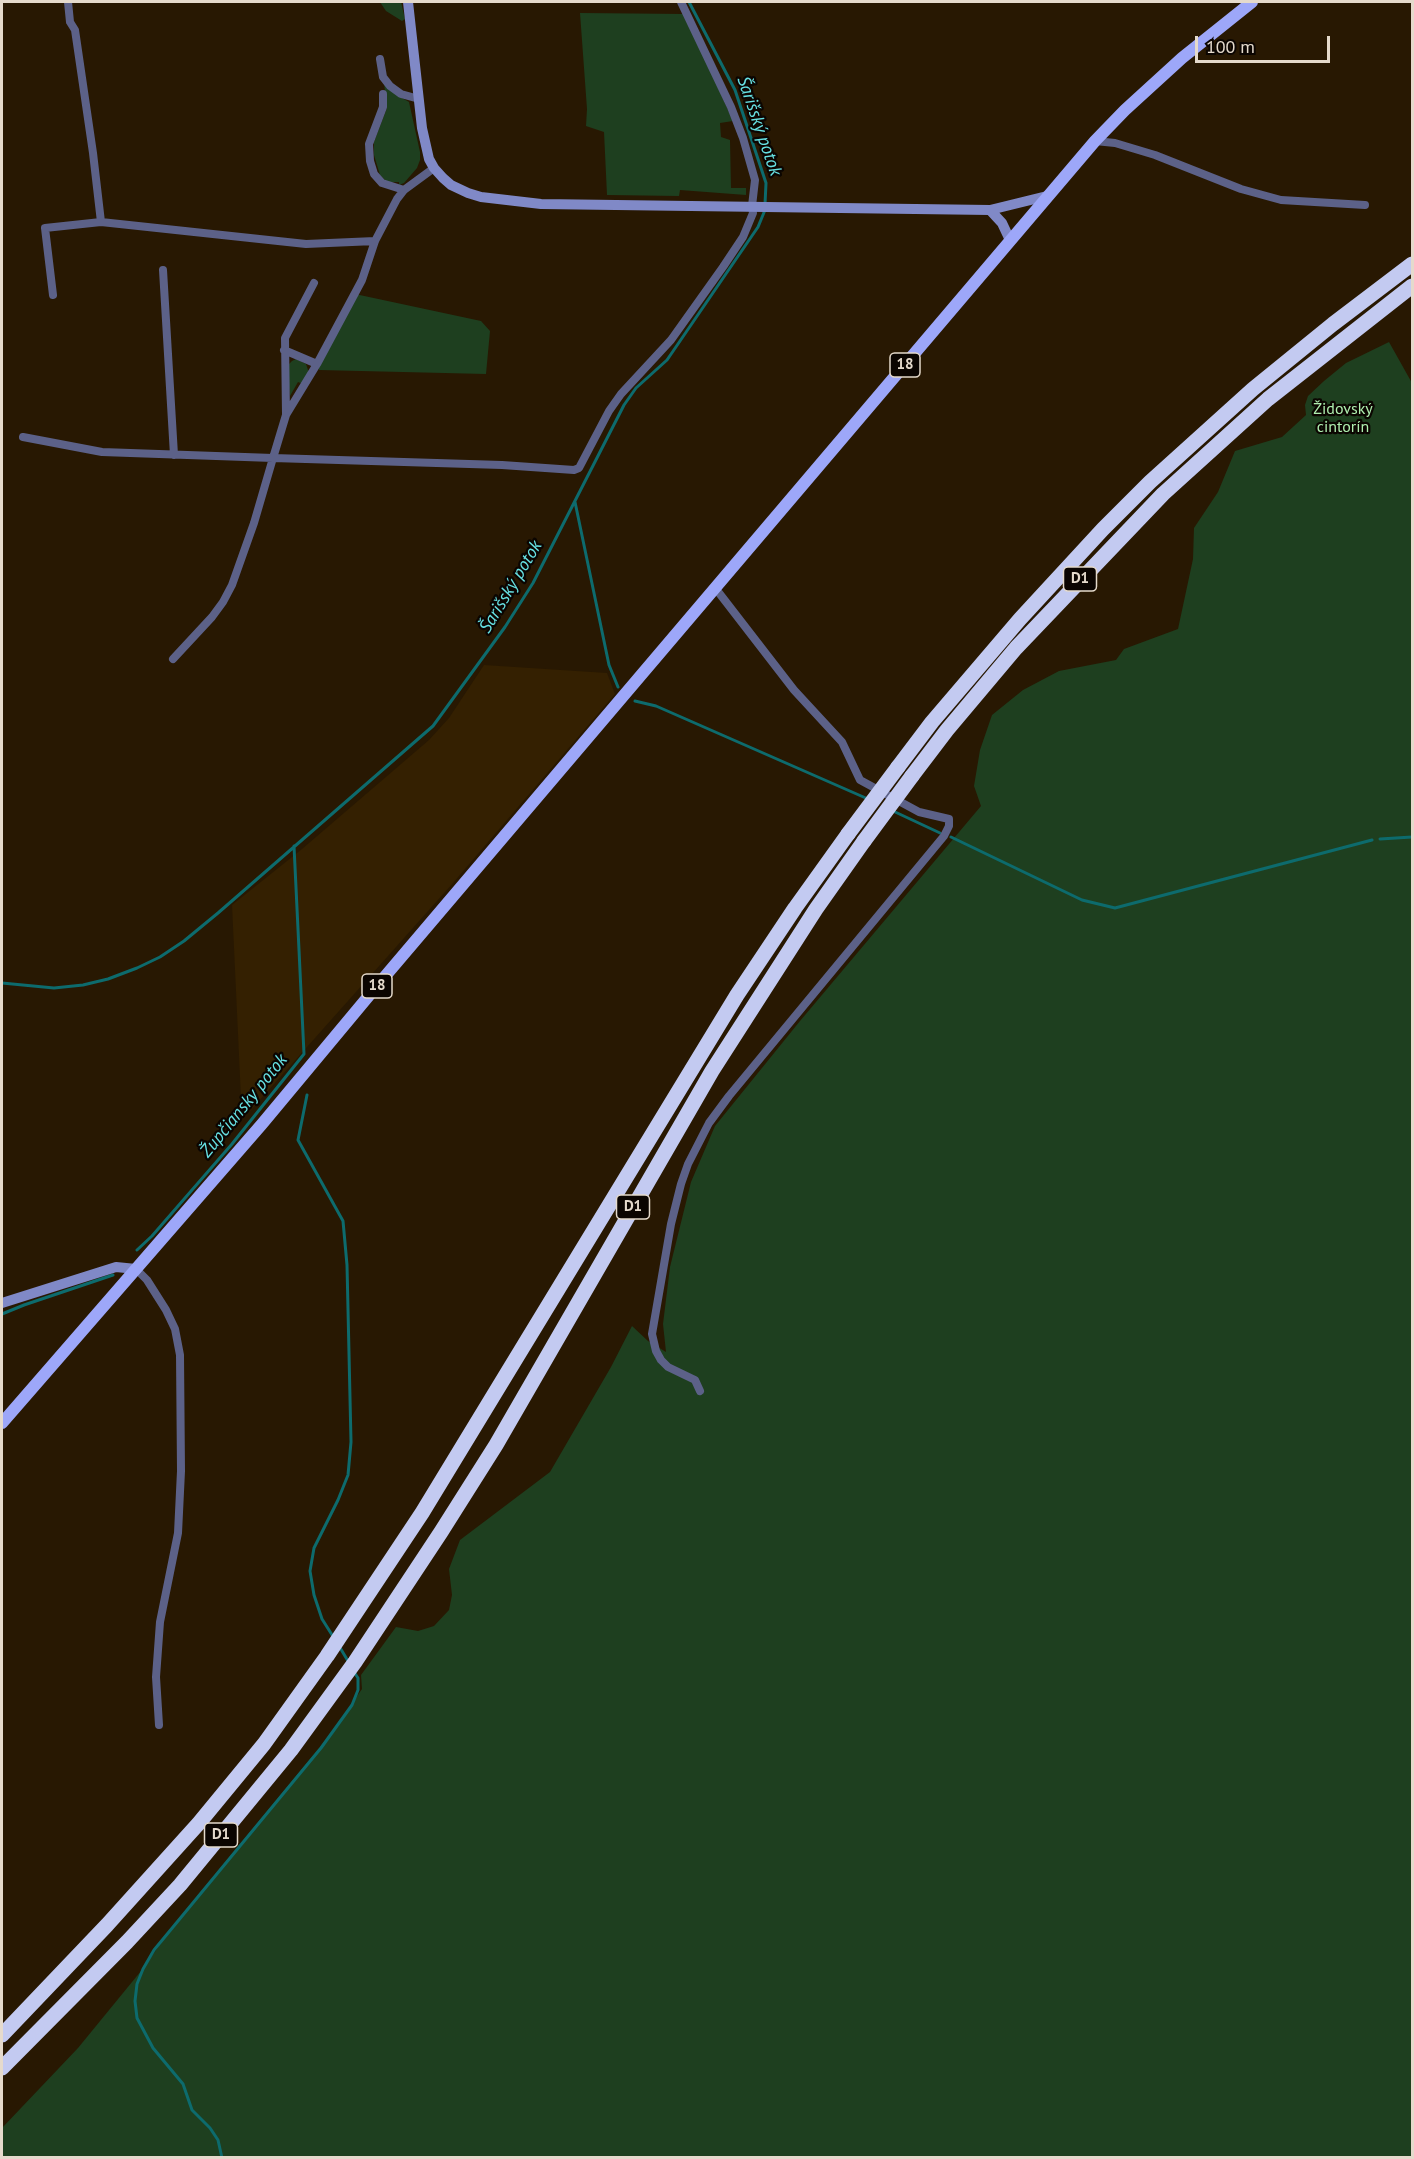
<!DOCTYPE html>
<html>
<head>
<meta charset="utf-8">
<style>
	body { margin:0 }
	#map { position:relative; width:1414px; height:2159px; overflow:hidden; background:#281802; font-family:"PT Sans",sans-serif }
	canvas { display:block }
	.frame { position:absolute; inset:0; border:3px solid #e5dacc; pointer-events:none }
	.scale { position:absolute; left:1195px; top:36px; width:135px; height:27px; box-sizing:border-box; border:3px solid #e5dacc; border-top:0; padding-left:8px; font-size:18px; line-height:21px; white-space:nowrap; color:#e5dacc; -webkit-text-stroke:4px #0b0501; paint-order:stroke }
</style>
</head>
<body>
<div id="map">
<canvas width="1414" height="2159"></canvas>
<div class="frame"></div>
<div class="scale">100 m</div>
</div>
<script>
const ctx = document.querySelector('canvas').getContext('2d');
ctx.lineJoin = 'round';
function fillPath(path, color) {
  ctx.fillStyle = color;
  ctx.fill(path, 'evenodd');
}
function poly(rows) {
  const path = new Path2D();
  for (const r of rows) {
    path.moveTo(r[0], r[1]);
    for (let i = 2; i < r.length; i += 2) path.lineTo(r[i], r[i + 1]);
  }
  return path;
}
function stroke(path, color, width, dash) {
  ctx.strokeStyle = color;
  ctx.lineWidth = width;
  ctx.lineCap = dash ? 'butt' : 'round';
  ctx.setLineDash(dash || []);
  ctx.stroke(path);
}
function write(font, color, halo, rows, align = 'center') {
  ctx.font = font + ' "PT Sans",sans-serif';
  ctx.lineWidth = 4.5;
  ctx.setLineDash([]);
  ctx.textBaseline = 'middle';
  ctx.strokeStyle = halo;
  ctx.fillStyle = color;
  for (const [text, x, y, turn = 0] of rows) {
    ctx.save();
    ctx.translate(x, y);
    ctx.rotate((+turn || 0) * Math.PI / 180);
    ctx.textAlign = isNaN(turn) ? turn : align;
    if (halo) ctx.strokeText(text, 0, 0);
    ctx.fillText(text, 0, 0);
    ctx.restore();
  }
}
fillPath(poly([
	[484,665,607,673,615,694,453,883,242,1120,232,905,302,849,429,740,449,718]
]), '#342001');
fillPath(poly([
	[380,2,401,2,405,19,402,21,386,11],
	[580,13,685,14,733,121,720,123,721,137,730,140,731,188,746,188,746,195,680,190,679,196,607,195,604,132,586,126,587,109],
	[384,83,395,94,409,102,420,152,420,160,417,168,404,183,399,185,399,182,387,182,380,175,374,155,374,142,387,108],
	[355,294,481,321,490,331,486,374,319,370,318,363],
	[1389,342,1412,383,1412,2157,2,2158,2,2128,78,2048,141,1971,176,1922,333,1731,362,1689,361,1675,396,1627,418,1631,434,1626,449,1610,452,1595,449,1569,460,1540,550,1472,611,1367,632,1326,648,1341,666,1352,663,1324,670,1267,691,1182,715,1126,800,1021,981,806,974,786,980,750,992,715,1023,690,1059,671,1116,660,1124,649,1178,629,1193,559,1194,528,1218,492,1235,451,1282,437,1306,415,1305,405,1308,396,1324,381,1346,363],
	[296,359,306,364,309,373,303,384,298,382,290,396,287,366,292,361]
]), '#1e3f1f');
stroke(poly([
	[689,2,735,90,766,183,765,204],
	[575,502,609,665,618,687],
	[635,701,656,706,868,799],
	[893,811,940,833],
	[951,837,1082,900,1115,908,1372,840],
	[1380,839,1412,837],
	[2,983,54,988,83,985,108,979,137,968,160,957,184,941,218,913,433,726,505,627,533,583,624,405,636,388,667,360,758,227,765,210],
	[307,1095,298,1140,343,1221,347,1265,351,1442,348,1475,338,1500,314,1548,310,1571,314,1595,322,1619,334,1638],
	[137,1250,152,1236,232,1144,304,1054,294,846],
	[2,1314,24,1305,113,1275],
	[339,1646,348,1661],
	[222,2158,218,2140,210,2128,192,2110,183,2084,153,2048,137,2018,135,2001,137,1984,143,1969,154,1950,321,1748,352,1705,358,1690,358,1678,354,1672]
]), '#0d6b6d', 3);
stroke(poly([
	[68,2,70,22,75,30,93,153,101,222],
	[380,59,383,77,390,86,401,94,419,99],
	[383,94,383,107,369,144,370,161,374,174,382,183,404,190],
	[1095,141,1115,143,1155,155,1241,189,1281,200,1365,205],
	[434,168,404,190,397,199,375,241,362,280,317,364,286,415,273,458,502,465,574,470,579,468,609,411,621,394,671,340,723,267,743,237,753,213,752,206,755,180,743,138,731,107,681,2],
	[163,270,174,455],
	[53,295,45,228,101,222,306,244,375,241],
	[284,350,317,364],
	[286,415,285,338,314,283],
	[23,437,102,452,273,458,254,523,232,585,223,602,212,617,173,659],
	[136,1269,147,1280,166,1310,175,1329,180,1355,181,1471,178,1533,160,1622,156,1677,159,1725],
	[700,1391,695,1380,668,1367,661,1360,656,1351,652,1334,671,1224,681,1184,688,1164,709,1123,729,1096,944,836,949,826,949,819,919,812,860,780,842,742,794,690,716,589]
]), '#5c6188', 8);
stroke(poly([
	[408,2,422,128,429,159,434,168,443,178,451,185,468,193,481,197,541,204,990,210,1047,196],
	[990,210,1002,223,1010,240],
	[2,1303,116,1267,136,1269]
]), '#8089c7', 10);
stroke(poly([
	[2,1423,262,1124,387,974,1095,141,1125,110,1182,58,1252,2]
]), '#9da7f9', 12);
stroke(poly([
	[898,767,932,722,1020,619,1103,529,1150,482,1253,389,1333,324,1412,264],
	[912,776,947,730,1016,648,1163,494,1268,399,1412,286],
	[2,2035,107,1925,199,1823,264,1744,327,1656,422,1513,737,995,795,908,848,834],
	[2,2068,127,1942,180,1885,291,1750,355,1662,441,1532,496,1445,712,1071,816,909,864,841]
]), '#c3caf1', 15);
stroke(poly([
	[848,834,898,767],
	[864,841,912,776]
]), '#c3caf1', 15);
for (const [x, y, w] of [
	[905,365,30],
	[1080,579,33],
	[377,986,30],
	[633,1207,33],
	[221,1835,33]
]) {
  const box = new Path2D();
  box.roundRect(x - w / 2, y - 12, w, 24, 4.5);
  ctx.fillStyle = '#0b0501';
  ctx.fill(box);
  stroke(box, '#e5dacc', 1.5);
}
write('bold 15px', '#e5dacc', null, [
	["18",905,365],
	["D1",1080,579],
	["18",377,986],
	["D1",633,1207],
	["D1",221,1835]
]);
write('16px', '#afefaf', '#0b0501', [
	["Židovský",1343,409],
	["cintorín",1343,427]
]);
write('italic 18px', '#67e1e3', '#0b0501', [
	["Šarišský potok",759,126,71],
	["Šarišský potok",511,587,-59],
	["Župčiansky potok",244,1106,-51]
]);
</script>
</body>
</html>
